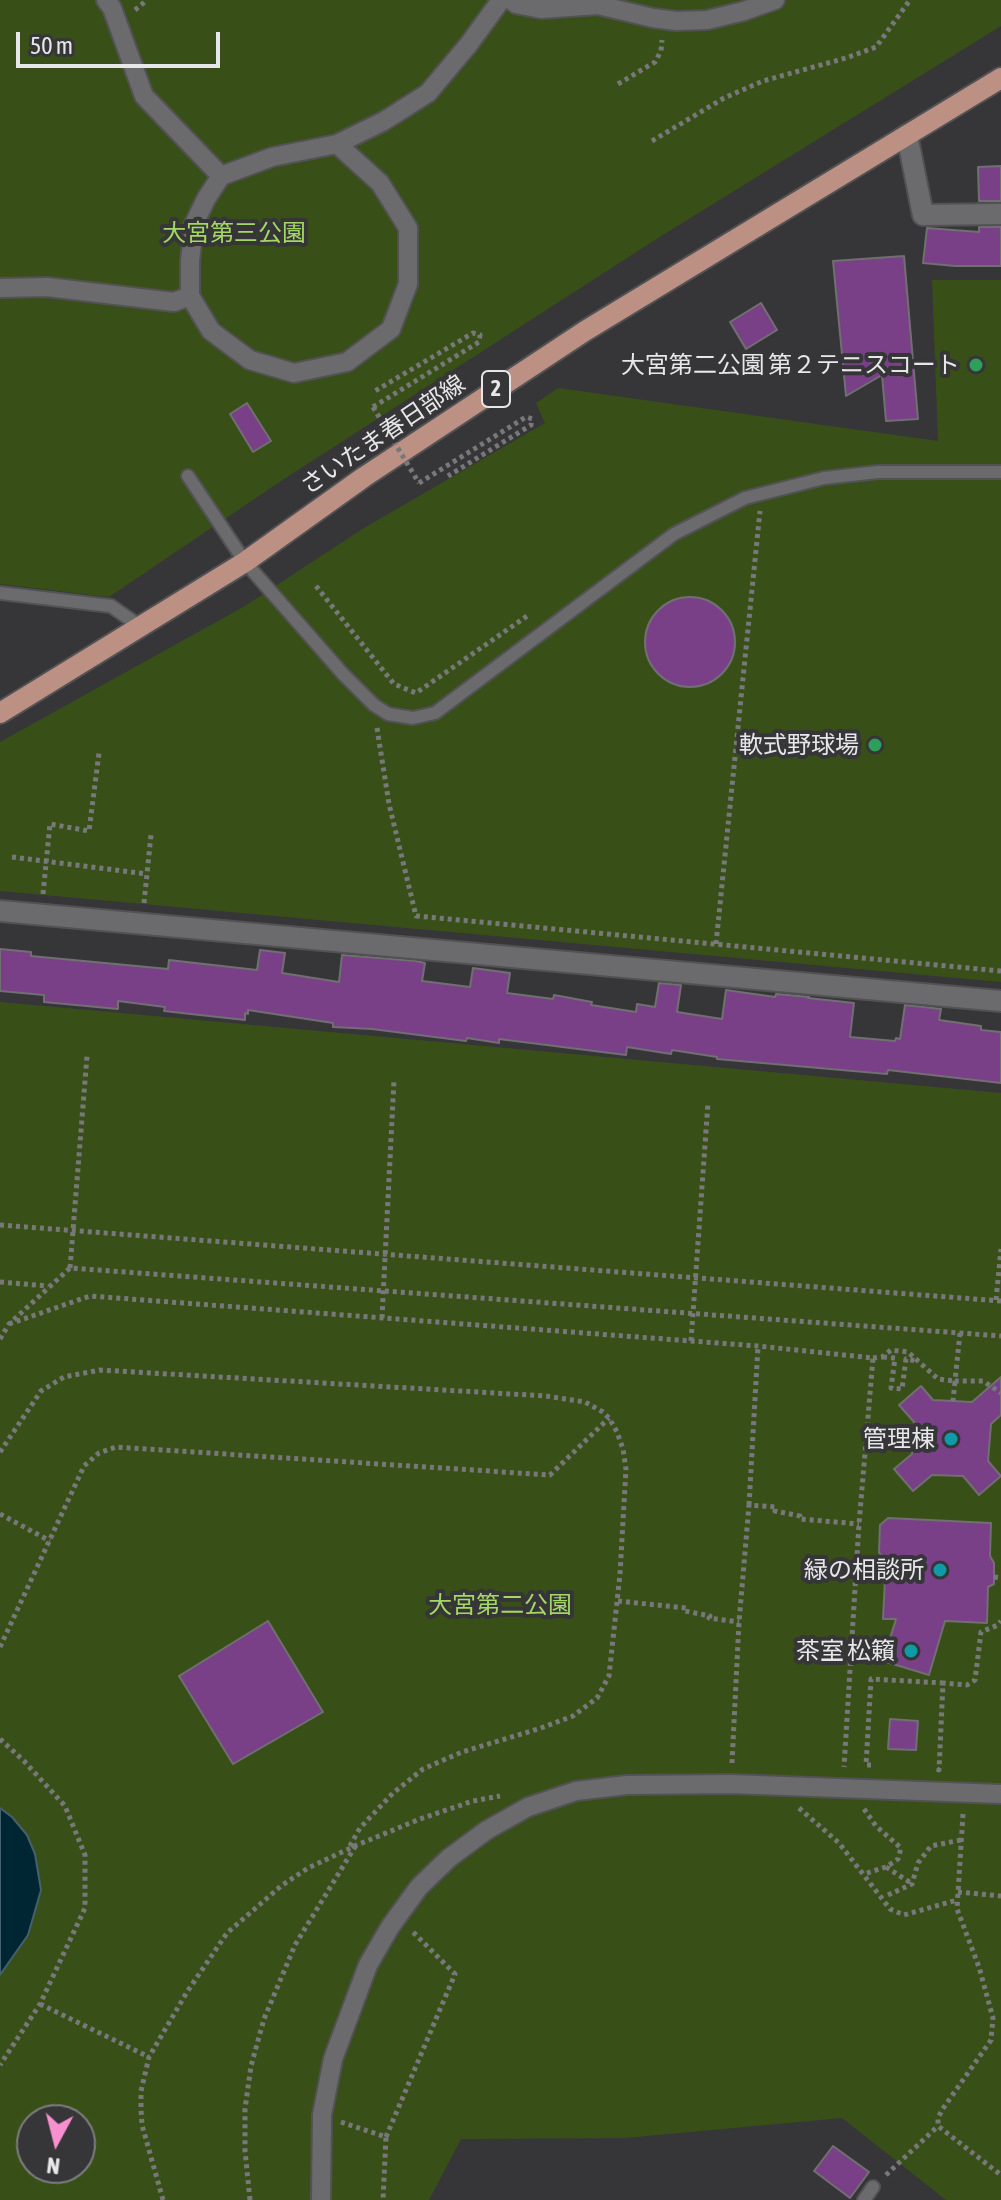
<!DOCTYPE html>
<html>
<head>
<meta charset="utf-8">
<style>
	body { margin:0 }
	#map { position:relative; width:1001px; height:2200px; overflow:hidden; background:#363638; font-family:"Asap Condensed",sans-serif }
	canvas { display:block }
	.north { position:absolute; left:16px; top:2104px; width:80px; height:80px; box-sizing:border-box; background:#363638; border:2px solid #7d7d7f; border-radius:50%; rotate:187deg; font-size:22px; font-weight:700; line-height:32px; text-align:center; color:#e7e7e9 }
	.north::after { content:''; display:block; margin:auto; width:28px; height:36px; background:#f790ce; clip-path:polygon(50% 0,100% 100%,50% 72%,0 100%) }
	.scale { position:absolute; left:16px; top:32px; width:204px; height:36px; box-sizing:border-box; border:4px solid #e7e7e9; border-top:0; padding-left:10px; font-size:24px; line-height:28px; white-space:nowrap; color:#e7e7e9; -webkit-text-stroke:6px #363638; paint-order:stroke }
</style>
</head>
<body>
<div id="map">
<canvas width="1001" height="2200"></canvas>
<div class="north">N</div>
<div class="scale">50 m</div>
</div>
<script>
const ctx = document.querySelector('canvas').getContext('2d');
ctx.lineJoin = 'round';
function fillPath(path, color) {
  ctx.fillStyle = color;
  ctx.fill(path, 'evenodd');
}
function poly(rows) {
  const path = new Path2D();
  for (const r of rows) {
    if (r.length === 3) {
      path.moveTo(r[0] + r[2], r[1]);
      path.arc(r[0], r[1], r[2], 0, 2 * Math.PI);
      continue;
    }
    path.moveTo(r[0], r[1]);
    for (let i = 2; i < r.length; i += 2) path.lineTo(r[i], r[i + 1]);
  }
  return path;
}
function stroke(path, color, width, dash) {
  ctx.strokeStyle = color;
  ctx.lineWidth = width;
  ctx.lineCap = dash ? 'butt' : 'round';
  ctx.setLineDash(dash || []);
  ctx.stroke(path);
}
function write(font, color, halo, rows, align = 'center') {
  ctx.font = font + ' "Asap Condensed","Noto Sans JP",sans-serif';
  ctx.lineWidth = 8;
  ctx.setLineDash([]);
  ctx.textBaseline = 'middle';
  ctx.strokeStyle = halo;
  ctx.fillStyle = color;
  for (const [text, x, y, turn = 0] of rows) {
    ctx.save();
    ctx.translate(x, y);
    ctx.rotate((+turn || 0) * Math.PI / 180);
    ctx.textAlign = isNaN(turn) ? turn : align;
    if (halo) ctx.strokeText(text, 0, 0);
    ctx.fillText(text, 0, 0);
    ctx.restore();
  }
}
fillPath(poly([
	[0,0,1001,0,1001,26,658,238,284,479,109,597,0,584],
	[932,280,1001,280,1001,982,0,891,0,742,245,606,364,528,545,423,536,403,558,388,938,441],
	[0,1002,1001,1093,1001,2200,946,2200,842,2118,625,2138,461,2139,429,2200,0,2200],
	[32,2120,80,2120,80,2168,32,2168]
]), '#385018');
const water = poly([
	[0,1808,12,1817,27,1835,35,1854,41,1890,28,1935,0,1975,0,1808]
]);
fillPath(water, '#002634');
stroke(water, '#45606a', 2);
const building = poly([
	[1001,166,1001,201,979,201,978,167,1001,166],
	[979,227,1001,227,1001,266,955,266,923,263,927,228,979,232,979,227],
	[904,256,918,419,886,421,882,375,846,396,833,261,904,256],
	[761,303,777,330,746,349,730,322,761,303],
	[247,403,271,441,253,452,230,414,247,403],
	[690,642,45],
	[0,949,31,952,31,956,168,969,169,960,257,970,260,950,285,953,282,973,339,982,342,955,416,961,425,963,422,981,470,987,473,968,510,973,507,993,553,999,554,995,592,1002,591,1005,636,1012,637,1004,655,1007,659,983,681,985,677,1012,722,1019,726,990,775,997,776,994,809,997,808,998,854,1003,850,1037,895,1041,896,1038,900,1039,905,1005,941,1009,939,1020,981,1026,981,1030,1001,1032,1001,1083,888,1070,887,1074,717,1059,717,1057,672,1050,671,1054,627,1047,626,1055,499,1039,499,1043,467,1038,466,1041,372,1029,333,1027,333,1023,248,1010,248,1014,245,1013,245,1020,164,1011,165,1007,118,1001,118,1009,44,1002,44,995,0,991,0,949],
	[1001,1377,1001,1415,991,1424,988,1461,1001,1476,979,1495,963,1476,932,1475,913,1491,894,1469,912,1454,914,1422,899,1405,921,1386,933,1400,972,1402,1001,1377],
	[888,1518,991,1523,990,1556,994,1563,994,1584,988,1587,987,1623,945,1621,929,1675,883,1661,896,1619,883,1619,886,1559,879,1553,880,1525,888,1518],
	[268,1621,323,1712,233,1764,179,1676,268,1621],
	[890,1719,918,1721,916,1750,888,1749,890,1719],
	[833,2146,869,2172,850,2198,814,2171,833,2146]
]);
fillPath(building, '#794087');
stroke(building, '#706f71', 2);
const service = poly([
	[188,476,245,562,343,674,374,705,388,714,413,718,435,713,674,534,745,498,824,478,878,472,1001,472],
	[0,593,111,606,141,627],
	[864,2200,873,2187]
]);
const pedestrian = poly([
	[106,0,112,8,144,96,221,176],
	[511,0,516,4,541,9,598,5,653,18,676,21,707,20,744,11,775,0],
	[337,144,380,183,408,228,408,284,391,329,347,362,294,373,250,360,211,331,190,296,190,261,194,224,206,199,221,176,272,157,337,144,384,121,428,93,469,44,501,0],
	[0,288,47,287,174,302,190,296],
	[321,2200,322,2115,333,2059,368,1965,390,1927,419,1887,449,1858,487,1830,528,1807,576,1791,627,1785,731,1784,1001,1794]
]);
const minor = poly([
	[907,135,923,215,1001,214],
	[0,911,1001,1001]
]);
const primary = poly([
	[0,713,245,562,364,477,585,331,1001,78]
]);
stroke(service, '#525254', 16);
stroke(pedestrian, '#525254', 22);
stroke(minor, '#525254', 24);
stroke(primary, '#525254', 24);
stroke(poly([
	[135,10,147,0],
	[618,84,655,62,661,51,662,40],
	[652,141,724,98,763,81,846,58,876,47,910,0],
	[373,407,479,342,480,335,473,333,375,391],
	[419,483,526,417,532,419,531,425,448,476],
	[316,586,394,684,416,693,530,614],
	[377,728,389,804,416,916,1001,971],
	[12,857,147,874],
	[43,894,50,824,89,831,99,753],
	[144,903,151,835],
	[716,944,760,511],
	[0,1225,1001,1301],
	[70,1268,87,1056],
	[0,1282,48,1286],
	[996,1300,1001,1249],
	[382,1318,394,1080],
	[9,1324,90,1296,758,1346,873,1358,859,1524,844,1767],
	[960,1333,955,1381,983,1381,1001,1393],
	[0,1339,9,1324,70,1268,1001,1336],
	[691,1341,708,1103],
	[883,1357,895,1358,891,1388,902,1389,906,1359,917,1361],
	[873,1358,882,1357,891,1350,908,1352,938,1379,955,1381,953,1401],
	[0,1452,41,1391,64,1377,100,1370,546,1396,585,1402,603,1412,609,1418,617,1432,623,1449,626,1469,620,1574,609,1676,597,1698,573,1716,538,1729,462,1752,423,1769,393,1793,360,1828,348,1849],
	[749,1505,758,1346],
	[0,1514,50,1541],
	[994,1577,1001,1578],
	[618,1601,686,1608,685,1611,710,1616,709,1618,739,1622],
	[0,1647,84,1466,99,1453,116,1447,550,1475,609,1418],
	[0,1739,24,1761,65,1806,85,1855,85,1908,40,2004,0,2065],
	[732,1763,739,1622,749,1505,776,1507,775,1511,800,1516,800,1519,859,1524],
	[871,1765,866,1765,871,1679,943,1683],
	[937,1769,939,1770,943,1683,967,1685,975,1680,981,1632,998,1625,1001,1621],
	[799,1808,839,1843,890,1909,904,1915,957,1900],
	[864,1809,876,1826,901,1848,898,1859,886,1867,864,1874],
	[963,1814,957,1909,979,1967,993,2018,991,2040,942,2110,938,2118,938,2126,1001,2175],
	[886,1867,911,1883],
	[958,1892,1001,1896],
	[888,1895,912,1884,918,1863,931,1846,961,1840],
	[40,2004,149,2057],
	[341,2122,386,2137,383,2200],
	[386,2137,455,1974,411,1930],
	[886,2175,938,2126],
	[163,2200,142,2125,141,2109,141,2091,149,2057,187,1992,227,1933,281,1886,308,1868,357,1845,420,1819,473,1801,500,1796],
	[250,2200,245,2151,245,2109,251,2066,264,2019,295,1945,356,1845]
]), '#78787a', 5, [4, 4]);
stroke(service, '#6b6b6d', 12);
stroke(pedestrian, '#6b6b6d', 18);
stroke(minor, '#6b6b6d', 20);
stroke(primary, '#bd9084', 20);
stroke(poly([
	[373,407,419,483]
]), '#78787a', 5, [4, 4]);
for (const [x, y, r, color] of [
	[976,365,8,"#2e9e5b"],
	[875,745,8,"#2e9e5b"],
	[951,1439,8,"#0f9aa8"],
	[940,1570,8,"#0f9aa8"],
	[911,1651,8,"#0f9aa8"]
]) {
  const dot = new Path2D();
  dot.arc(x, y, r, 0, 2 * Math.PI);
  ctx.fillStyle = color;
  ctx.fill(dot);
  stroke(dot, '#363638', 3);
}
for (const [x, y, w] of [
	[496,389,28]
]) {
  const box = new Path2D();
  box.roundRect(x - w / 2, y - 18, w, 36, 6);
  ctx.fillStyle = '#363638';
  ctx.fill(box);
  stroke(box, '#e7e7e9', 2);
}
write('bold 22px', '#e7e7e9', null, [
	["2",496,389]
]);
write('24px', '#a4d763', '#363638', [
	["大宮第三公園",234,233],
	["大宮第二公園",500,1605]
]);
write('24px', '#e7e7e9', '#363638', [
	["大宮第二公園 第２テニスコート",960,365],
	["軟式野球場",859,745],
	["管理棟",935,1439],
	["緑の相談所",924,1570],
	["茶室 松籟",895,1651]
], 'right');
write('24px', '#e7e7e9', '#363638', [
	["さいたま春日部線",383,435,-34]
]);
</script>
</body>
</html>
